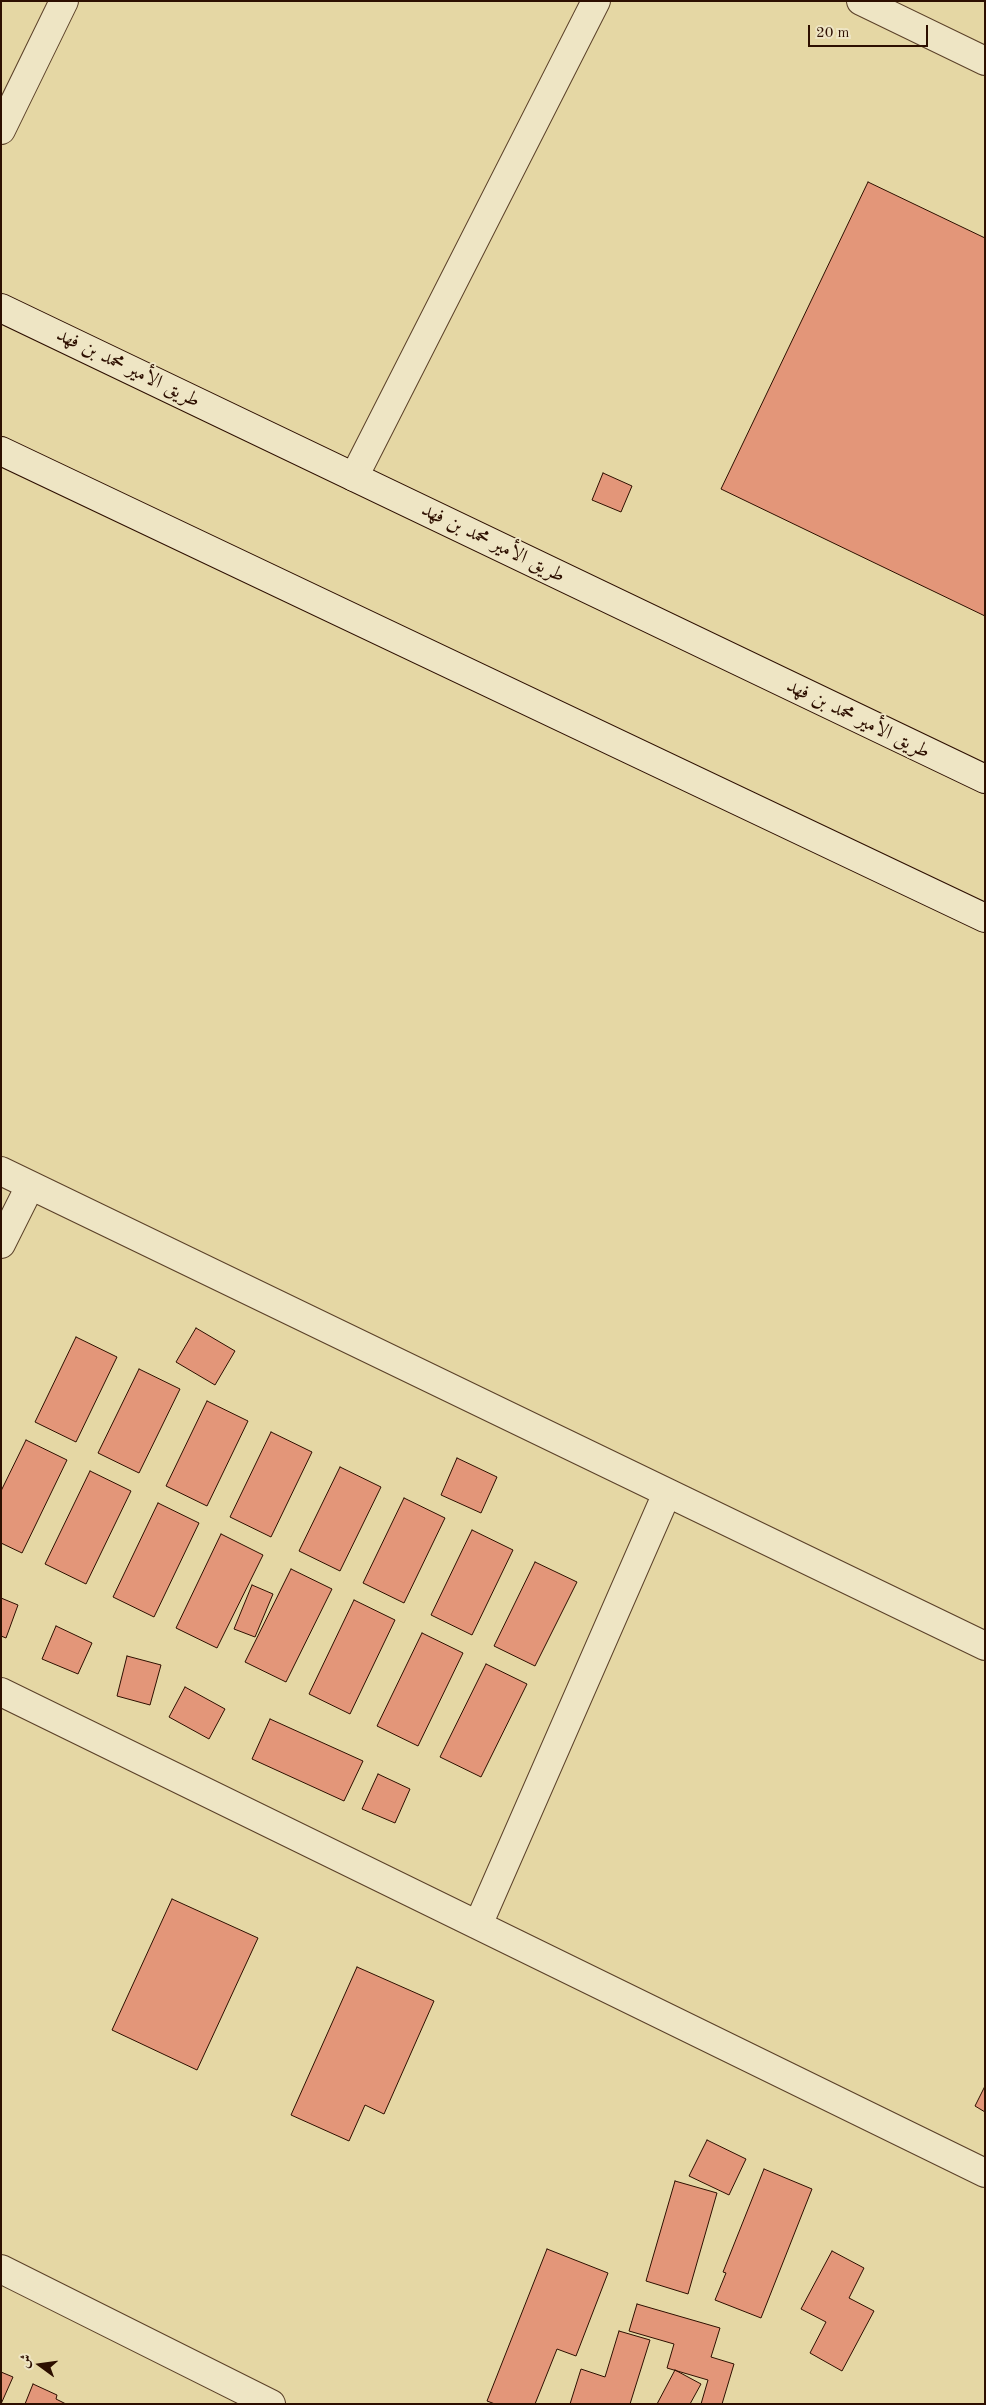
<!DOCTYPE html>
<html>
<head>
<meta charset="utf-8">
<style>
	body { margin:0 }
	#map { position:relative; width:986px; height:2405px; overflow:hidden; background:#e5d7a4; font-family:"Old Standard TT",Amiri,serif }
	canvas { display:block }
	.frame { position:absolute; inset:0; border:2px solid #2d0f00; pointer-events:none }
	.north { position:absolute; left:15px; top:2340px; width:50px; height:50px; -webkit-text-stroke:4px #eee5c4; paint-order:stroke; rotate:284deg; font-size:14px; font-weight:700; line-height:20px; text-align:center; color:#2d0f00 }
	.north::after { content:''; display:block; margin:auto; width:18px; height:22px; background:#2d0f00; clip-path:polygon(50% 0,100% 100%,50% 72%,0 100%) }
	.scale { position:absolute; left:808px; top:25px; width:120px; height:22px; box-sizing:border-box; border:2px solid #2d0f00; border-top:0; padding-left:6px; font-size:15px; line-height:18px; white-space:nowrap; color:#2d0f00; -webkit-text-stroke:4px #eee5c4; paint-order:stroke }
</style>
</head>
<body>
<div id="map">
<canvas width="986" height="2405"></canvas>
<div class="frame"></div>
<div class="north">ش</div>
<div class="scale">20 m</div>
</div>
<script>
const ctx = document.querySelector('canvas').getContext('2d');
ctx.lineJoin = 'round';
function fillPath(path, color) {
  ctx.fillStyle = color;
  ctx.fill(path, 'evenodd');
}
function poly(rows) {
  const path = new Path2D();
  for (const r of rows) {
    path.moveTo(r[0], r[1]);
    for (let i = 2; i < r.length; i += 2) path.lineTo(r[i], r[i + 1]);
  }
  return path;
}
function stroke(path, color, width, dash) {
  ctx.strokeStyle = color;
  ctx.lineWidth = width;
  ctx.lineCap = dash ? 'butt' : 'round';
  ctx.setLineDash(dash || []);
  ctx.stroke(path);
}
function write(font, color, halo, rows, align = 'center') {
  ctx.font = font + ' "Old Standard TT",Amiri,serif';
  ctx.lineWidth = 4;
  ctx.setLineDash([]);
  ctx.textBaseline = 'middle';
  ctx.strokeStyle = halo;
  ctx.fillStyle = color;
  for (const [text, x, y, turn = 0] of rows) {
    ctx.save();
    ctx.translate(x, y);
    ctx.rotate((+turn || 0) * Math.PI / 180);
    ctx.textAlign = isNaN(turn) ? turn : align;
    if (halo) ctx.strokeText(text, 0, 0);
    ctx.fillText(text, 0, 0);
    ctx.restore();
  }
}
const building = poly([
	[868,182,985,238,985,616,721,489,868,182],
	[603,473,632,486,621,512,592,500,603,473],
	[196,1328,235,1351,215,1385,176,1362,196,1328],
	[76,1337,117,1357,76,1442,35,1422,76,1337],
	[139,1369,180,1389,139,1473,98,1453,139,1369],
	[207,1401,248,1421,207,1506,166,1486,207,1401],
	[271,1432,312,1452,271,1537,230,1517,271,1432],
	[26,1440,67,1460,22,1553,1,1543,1,1491,26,1440],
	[457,1458,497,1477,481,1513,441,1495,457,1458],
	[340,1467,381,1487,340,1571,299,1551,340,1467],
	[90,1471,131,1491,86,1584,45,1564,90,1471],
	[404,1498,445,1518,404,1603,363,1583,404,1498],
	[158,1503,199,1523,154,1617,113,1597,158,1503],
	[472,1530,513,1550,472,1635,431,1615,472,1530],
	[221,1534,263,1555,217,1648,176,1628,221,1534],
	[535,1562,577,1582,535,1666,494,1646,535,1562],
	[291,1569,332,1589,286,1682,245,1662,291,1569],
	[252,1585,273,1594,255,1637,234,1629,252,1585],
	[1,1598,18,1605,6,1638,1,1636,1,1598],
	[354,1600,395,1620,350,1714,309,1694,354,1600],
	[56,1626,92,1643,78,1674,42,1659,56,1626],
	[422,1633,463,1653,418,1746,377,1726,422,1633],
	[127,1656,161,1665,150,1705,117,1696,127,1656],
	[486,1664,527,1684,481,1777,440,1757,486,1664],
	[185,1687,225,1709,209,1739,169,1717,185,1687],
	[270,1719,363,1761,344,1801,252,1759,270,1719],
	[378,1774,410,1789,395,1823,362,1809,378,1774],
	[172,1899,258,1938,197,2070,112,2030,172,1899],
	[357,1967,434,2001,384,2114,365,2105,349,2141,291,2115,357,1967],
	[985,2086,985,2112,975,2106,985,2086],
	[707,2140,746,2159,729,2195,689,2176,707,2140],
	[764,2169,812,2189,761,2318,715,2300,726,2273,723,2272,764,2169],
	[675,2181,717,2193,688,2294,646,2281,675,2181],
	[547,2249,608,2273,576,2356,557,2349,535,2404,495,2404,487,2401,547,2249],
	[832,2251,864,2268,849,2298,874,2311,842,2371,810,2353,826,2322,801,2309,832,2251],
	[637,2304,720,2328,711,2357,734,2364,722,2404,701,2404,708,2380,667,2368,674,2344,629,2331,637,2304],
	[619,2331,650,2340,630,2404,570,2404,581,2369,605,2377,619,2331],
	[675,2370,701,2384,690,2404,657,2404,675,2370],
	[1,2372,13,2377,1,2404,1,2372],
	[33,2384,57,2395,56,2399,66,2404,25,2404,33,2384]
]);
fillPath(building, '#e39679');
stroke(building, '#2d0f00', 1);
const street = poly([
	[861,1,985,61],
	[1,130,64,1],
	[354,477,596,1],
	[1,1171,985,1646],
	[1,1244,30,1186],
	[1,1692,985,2173],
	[478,1925,667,1493],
	[1,2269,271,2404]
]);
const secondary = poly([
	[1,308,985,779],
	[1,451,985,918]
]);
stroke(street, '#5b4129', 30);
stroke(secondary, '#2d0f00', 30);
stroke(street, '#eee5c4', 28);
stroke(secondary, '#eee5c4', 28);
write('20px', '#2d0f00', '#eee5c4', [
	["طريق الأمير محمد بن فهد",128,368,26],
	["طريق الأمير محمد بن فهد",493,543,26],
	["طريق الأمير محمد بن فهد",858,719,26]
]);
</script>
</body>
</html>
